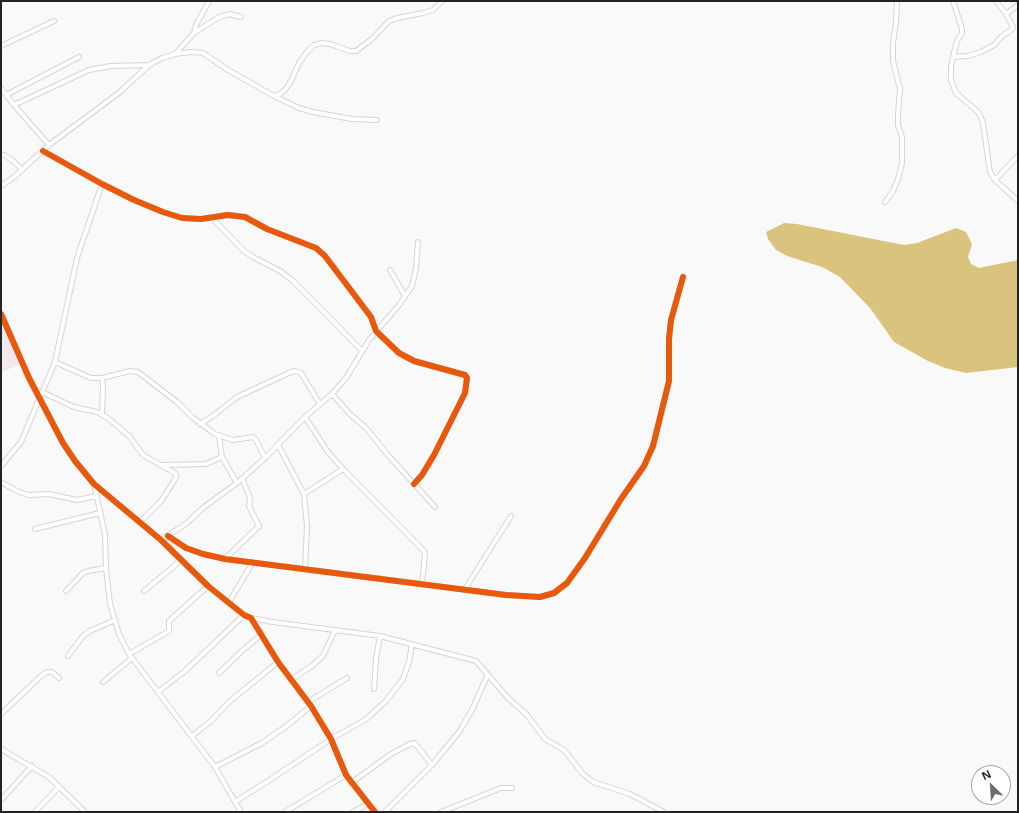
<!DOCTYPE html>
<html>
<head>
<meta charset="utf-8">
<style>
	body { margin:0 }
	#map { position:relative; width:1019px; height:813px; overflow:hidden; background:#faf9fa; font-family:"Noto Sans",sans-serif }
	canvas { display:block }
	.frame { position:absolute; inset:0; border:2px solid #242324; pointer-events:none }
	.north { position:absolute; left:971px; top:765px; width:40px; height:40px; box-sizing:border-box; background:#fff; border:1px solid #a7a7a7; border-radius:50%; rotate:335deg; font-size:11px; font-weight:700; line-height:16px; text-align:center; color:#242324 }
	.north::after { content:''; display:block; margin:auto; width:14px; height:18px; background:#6f6e6f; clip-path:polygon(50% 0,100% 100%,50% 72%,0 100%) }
</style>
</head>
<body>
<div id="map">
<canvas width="1019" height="813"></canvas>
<div class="frame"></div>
<div class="north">N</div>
</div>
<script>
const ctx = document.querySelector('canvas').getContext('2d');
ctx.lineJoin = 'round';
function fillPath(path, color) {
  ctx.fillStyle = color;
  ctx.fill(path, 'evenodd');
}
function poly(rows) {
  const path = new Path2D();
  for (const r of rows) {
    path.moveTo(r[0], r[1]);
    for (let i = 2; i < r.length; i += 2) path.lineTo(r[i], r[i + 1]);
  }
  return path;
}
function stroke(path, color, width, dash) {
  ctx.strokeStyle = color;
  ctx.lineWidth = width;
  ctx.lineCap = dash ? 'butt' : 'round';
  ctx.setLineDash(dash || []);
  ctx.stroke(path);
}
fillPath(poly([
	[1,322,20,364,1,373]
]), '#f0eaf0');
fillPath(poly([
	[784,223,797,224,904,245,917,243,956,228,966,232,972,244,968,257,971,264,979,268,1018,260,1018,367,966,373,945,368,928,361,894,342,870,308,840,277,822,267,787,256,776,250,768,239,766,232]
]), '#dac47d');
const street = poly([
	[953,1,962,29,962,33,957,41,953,57,951,67,951,80,956,93,977,111,980,115,983,123,990,172,995,180,1018,201],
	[1006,14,1018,5],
	[194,33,219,17,229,14,241,17],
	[1,46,54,21],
	[175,54,194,33,196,25,209,1],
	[953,57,968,56,981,52,994,45,1001,37,1011,30,1013,28,1012,25,1006,14,996,1],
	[1,88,14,105,49,145],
	[6,95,79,57],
	[274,96,299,108,313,112,352,119,377,120],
	[14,105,89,70,111,66,149,65],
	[43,151,102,184,134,200,163,212,182,218,201,219,228,215,245,217,267,229,316,248,325,256,371,317,376,331,399,353,414,361,465,375,467,378,465,393,434,455,422,475,414,484],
	[1,155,4,155,13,161,22,169],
	[995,180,1018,156],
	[1,186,13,178,49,145,120,92,149,65,162,58,175,54,191,52,203,53,228,70,274,96,280,94,285,90,291,81,299,63,307,52,314,45,322,43,330,44,350,51,356,51,372,39,389,21,397,18,423,13,433,10,442,1],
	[885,202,893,191,898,179,902,163,902,137,898,125,898,114,900,89,893,61,893,43,896,22,897,1],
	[212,218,244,251,253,257,280,271,292,280,333,321,362,351],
	[390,270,405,296],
	[1,314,29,378,63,443,75,461,94,484,161,540,208,586,244,615,251,618,278,662,311,706,331,739,346,775,375,812],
	[55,362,91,378,102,378,130,371,138,372,177,402,192,417,215,434,233,440,253,437,256,440,265,458],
	[102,378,103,388,102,415],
	[42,392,74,407,97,412,109,419,129,436,143,455,175,473,176,477,174,481,161,501,140,522],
	[332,394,350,414,367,429,387,454,435,507],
	[305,417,328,452,343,469,424,551,425,554,422,584],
	[200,424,213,416,237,397,291,372,295,371,301,373,320,404],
	[219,436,222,457,237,483],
	[278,445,304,494,307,526,305,569],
	[162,465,206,464,222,457],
	[1,466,21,442,55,362,77,258,102,184],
	[1,482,19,492,29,495,49,494,77,500,96,496],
	[94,484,105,535,106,568,110,604,119,634,129,654,215,767,241,812],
	[304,494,343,469],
	[35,529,100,513],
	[168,536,186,548,203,554,225,559,506,595,540,597,554,593,567,583,585,558,621,499,644,466,653,446,669,381,669,339,671,320,683,277],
	[161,540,187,523,204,507,237,483,265,458,305,417,332,394,346,378,369,340,399,305,412,286,416,268,418,242],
	[225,559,259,526,249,506,250,498,242,478],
	[465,589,511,516],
	[66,591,83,573,88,571,106,568],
	[144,591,173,567,181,559],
	[229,602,253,562],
	[251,618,273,622,380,636,476,661,508,698,527,715,545,739,564,750,583,774,593,782,630,794,664,812],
	[129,654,169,631,169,621,208,586],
	[68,656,83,636,90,631,115,620],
	[219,673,243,650,261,635],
	[291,680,313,665,323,656,335,630],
	[103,682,132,658],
	[374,689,376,659,380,636],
	[158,692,185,671,244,615],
	[308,702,347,678],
	[1,714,41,676,47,672,52,672,59,678],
	[192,736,211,721,229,702,278,662],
	[1,749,49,777,85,812],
	[215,767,262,743,288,725,311,706],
	[351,783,391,754,410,744,414,743,417,746,432,765],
	[1,800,32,766],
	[235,802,271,779,331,739,365,720,385,702,403,679,409,662,412,644],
	[35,812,59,787],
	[285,812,346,775],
	[353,812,368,804],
	[385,812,432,765,459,732,472,710,488,674],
	[441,812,501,788,512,788]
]);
stroke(street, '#d5d4d6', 6);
stroke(street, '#fefefe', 4);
stroke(poly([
	[43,151,102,184,134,200,163,212,182,218,201,219,228,215,245,217,267,229,316,248,325,256,371,317,376,331,399,353,414,361,465,375,467,378,465,393,434,455,422,475,414,484],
	[1,314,29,378,63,443,75,461,94,484,161,540,208,586,244,615,251,618,278,662,311,706,331,739,346,775,375,812],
	[168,536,186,548,203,554,225,559,506,595,540,597,554,593,567,583,585,558,621,499,644,466,653,446,669,381,669,339,671,320,683,277]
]), '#e8590c', 6);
</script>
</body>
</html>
